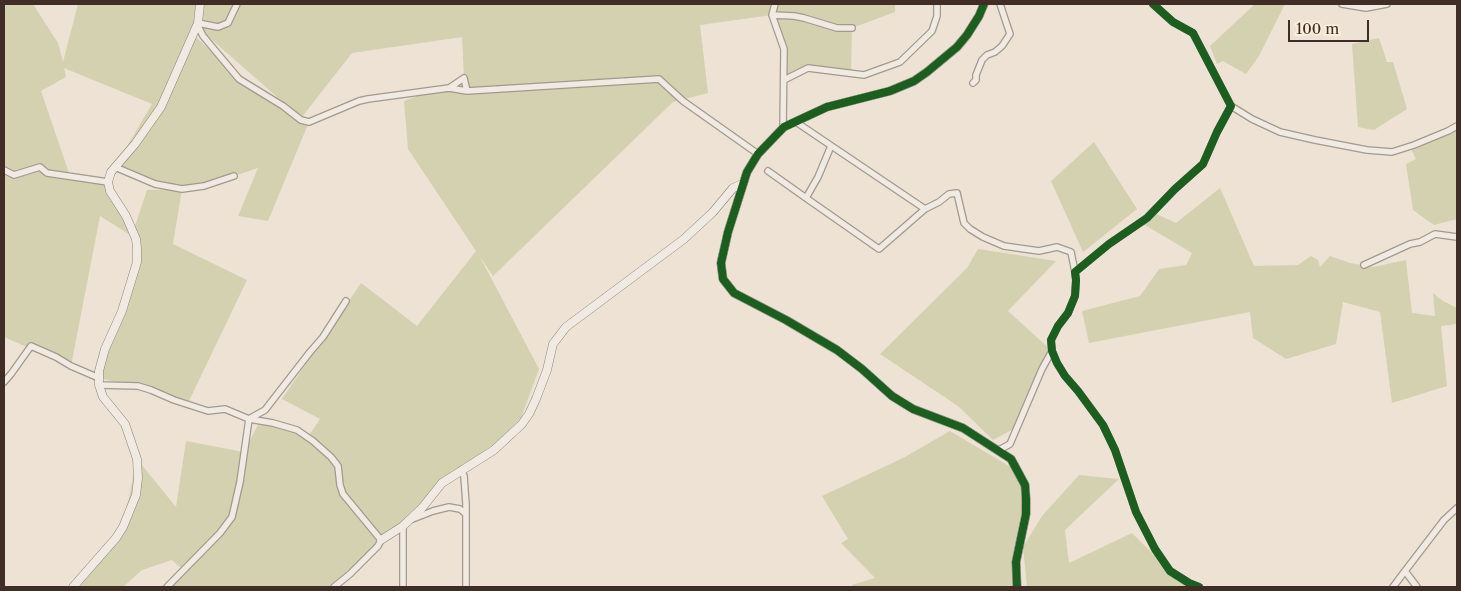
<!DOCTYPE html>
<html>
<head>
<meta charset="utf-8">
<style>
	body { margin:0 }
	#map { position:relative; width:1461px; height:591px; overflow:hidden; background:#ede2d3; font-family:"Libre Caslon Text",serif }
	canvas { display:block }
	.frame { position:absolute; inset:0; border:5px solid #402e26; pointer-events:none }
	.scale { position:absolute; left:1288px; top:20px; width:81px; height:22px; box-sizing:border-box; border:2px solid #402e26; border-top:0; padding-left:6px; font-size:15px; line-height:18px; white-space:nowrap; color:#402e26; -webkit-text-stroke:4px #faeddb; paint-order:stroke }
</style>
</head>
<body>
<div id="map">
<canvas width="1461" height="591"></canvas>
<div class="frame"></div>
<div class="scale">100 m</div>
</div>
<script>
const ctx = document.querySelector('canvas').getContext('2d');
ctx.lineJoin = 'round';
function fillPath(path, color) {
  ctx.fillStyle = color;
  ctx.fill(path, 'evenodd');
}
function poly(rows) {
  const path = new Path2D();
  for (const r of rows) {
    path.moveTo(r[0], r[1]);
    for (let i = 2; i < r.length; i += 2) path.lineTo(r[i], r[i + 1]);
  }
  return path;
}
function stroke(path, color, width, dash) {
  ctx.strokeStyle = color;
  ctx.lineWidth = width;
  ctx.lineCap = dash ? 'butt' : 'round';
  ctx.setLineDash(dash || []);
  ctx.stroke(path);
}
fillPath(poly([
	[4,4,33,4,58,43,63,62,78,4,201,4,183,51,193,34,235,75,293,111,202,31,204,4,895,4,895,12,852,28,851,73,808,68,784,80,784,49,772,15,700,25,708,93,673,102,493,276,480,257,539,369,521,418,497,442,442,483,342,578,328,587,170,587,184,571,172,560,142,570,123,587,83,587,77,583,123,527,137,459,176,507,186,441,244,452,260,421,308,437,320,419,282,399,361,283,417,326,476,251,408,149,404,101,464,78,462,37,352,53,302,117,309,122,268,221,238,216,258,168,204,186,174,188,115,167,152,104,64,68,66,77,41,91,70,176,108,182,133,232,147,190,182,189,173,244,247,280,187,405,151,390,99,378,124,303,137,248,135,238,100,216,71,366,4,337],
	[1255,4,1285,4,1259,56,1246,74,1223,61,1217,64,1210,46],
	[1379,38,1387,62,1393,62,1407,109,1374,130,1358,127,1352,44],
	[1457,127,1457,219,1434,225,1413,210,1406,164,1416,159,1411,149],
	[1094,142,1137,209,1083,252,1051,181],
	[1220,188,1254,266,1298,265,1311,256,1318,260,1320,267,1330,256,1350,263,1373,267,1406,260,1412,313,1435,316,1433,293,1443,301,1457,308,1457,324,1441,326,1447,386,1392,403,1380,312,1343,302,1336,344,1286,359,1253,338,1250,312,1089,343,1082,311,1140,296,1159,269,1186,265,1192,253,1140,222,1152,212,1176,223],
	[978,249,1056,261,1008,311,1052,351,1017,427,993,440,958,406,880,354,967,268],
	[950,431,1019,472,1026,498,1016,562,1017,587,852,587,852,585,875,578,841,543,848,539,822,496,903,458],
	[1079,475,1119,479,1065,530,1069,563,1132,533,1170,571,1202,587,1027,587,1023,547,1042,516]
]), '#d4d1b0');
const street = poly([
	[775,4,772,15,784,49,783,128],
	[1153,4,1173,22,1193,33,1231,106,1217,132,1203,164,1175,189,1147,218,1109,244,1075,272,1076,280,1075,296,1068,313,1058,326,1051,340,1052,351,1057,363,1065,376,1078,391,1103,425,1115,450,1136,512,1155,549,1170,571,1189,583,1199,587],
	[1342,4,1366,8,1387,4],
	[772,15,794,16,804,18,837,28,852,28],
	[198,23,218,27,228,23,237,4],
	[197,24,203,36,239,79,283,106,301,120,309,122,359,101,368,99,449,88,464,78,467,91,449,88],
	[784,80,808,68,864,75,900,62,932,31,937,16,937,4],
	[973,83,976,80,976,75,982,60,987,55,995,52,1002,46,1010,34,1000,4],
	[467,91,659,79,683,101,758,154],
	[1231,106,1252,119,1280,132,1315,140,1367,150,1392,152,1414,145,1448,131,1457,126],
	[796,122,925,209,879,249,806,198,818,177,831,146],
	[115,167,155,184,182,189,204,186,234,176],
	[4,170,14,175,40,167,47,173,108,182],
	[768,171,806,198],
	[925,209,939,202,949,194,957,193,964,223,970,229,983,237,1004,246,1039,251,1057,247,1071,252,1075,272],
	[1364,265,1410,244,1420,242,1435,234,1457,237],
	[4,382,11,374,31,346,56,357,71,366,99,378],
	[99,385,138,386,151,390,174,400,208,411,225,409,249,419,273,423,297,430,313,441,331,457,338,466,340,485,343,494,381,540,378,546,350,574,334,587],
	[999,450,1010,444,1042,369,1052,351],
	[461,470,464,476,466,504,466,587],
	[410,520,433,511,449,507,460,509,466,514],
	[403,526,403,587],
	[167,587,220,533,232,517,240,482,249,419,265,410,310,352,323,337,346,301],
	[1393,587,1405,571],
	[1417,587,1405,571,1444,520,1457,508]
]);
const secondary = poly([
	[984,4,979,16,967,35,957,47,927,72,914,81,890,91,827,107,784,127,758,154,747,172,728,232,721,263,723,279,734,293,786,320,837,350,862,369,892,396,913,409,963,428,1011,459,1025,485,1026,498,1026,514,1016,562,1017,587],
	[381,540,403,526,422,508,442,483,494,450,522,424,529,414,536,399,547,370,553,344,566,327,684,239,713,212,733,188,742,184],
	[73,587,116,538,123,527,136,495,138,478,137,459,125,424,103,397,99,385,99,371,105,349,122,311,137,262,137,248,136,239,126,216,110,191,108,182,111,172,135,144,161,107,198,23,200,4]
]);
stroke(street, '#a2998f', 8);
stroke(secondary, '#898178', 9);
stroke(street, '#f0eae2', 5.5);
stroke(secondary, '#f0eae2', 8);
stroke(poly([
	[984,4,979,16,967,35,957,47,927,72,914,81,890,91,827,107,784,127,758,154,747,172,728,232,721,263,723,279,734,293,786,320,837,350,862,369,892,396,913,409,963,428,1011,459,1025,485,1026,498,1026,514,1016,562,1017,587],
	[1153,4,1173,22,1193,33,1231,106,1217,132,1203,164,1175,189,1147,218,1109,244,1075,272,1076,280,1075,296,1068,313,1058,326,1051,340,1052,351,1057,363,1065,376,1078,391,1103,425,1115,450,1136,512,1155,549,1170,571,1189,583,1199,587]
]), '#1b5e20', 8);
</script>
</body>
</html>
